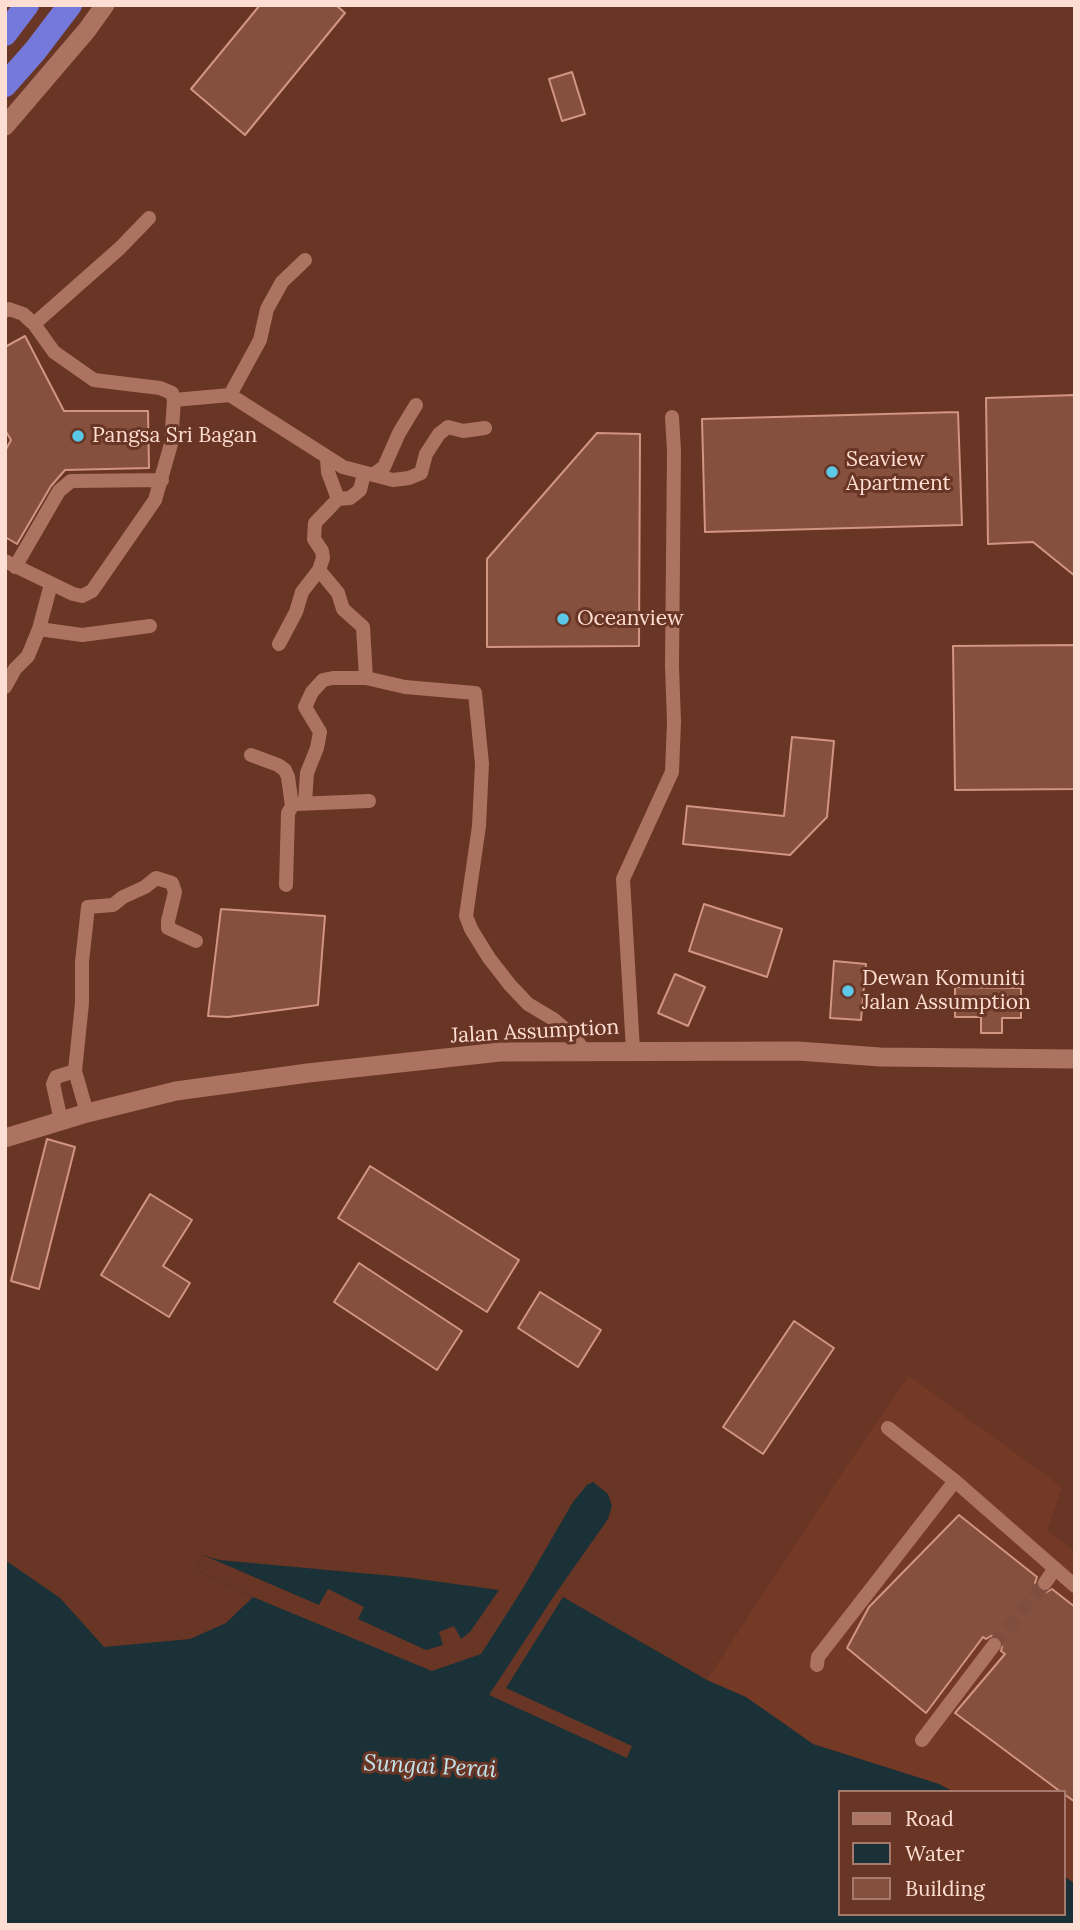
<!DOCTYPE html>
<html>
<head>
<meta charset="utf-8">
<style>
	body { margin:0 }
	#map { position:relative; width:1080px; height:1930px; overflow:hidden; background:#693525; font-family:Lora,serif }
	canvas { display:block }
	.frame { position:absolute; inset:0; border:7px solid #feded3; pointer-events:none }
	.legend { position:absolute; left:838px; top:1790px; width:228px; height:126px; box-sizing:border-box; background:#693525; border:2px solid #a5796b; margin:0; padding:9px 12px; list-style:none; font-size:21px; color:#feded3 }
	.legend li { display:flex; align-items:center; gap:14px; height:35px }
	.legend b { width:35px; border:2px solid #a5796b }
</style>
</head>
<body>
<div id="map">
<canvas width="1080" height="1930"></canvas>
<div class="frame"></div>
<ul class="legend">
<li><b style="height:9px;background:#ac7360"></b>Road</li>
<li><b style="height:19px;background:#193137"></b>Water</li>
<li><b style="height:19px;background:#86503f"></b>Building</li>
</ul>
</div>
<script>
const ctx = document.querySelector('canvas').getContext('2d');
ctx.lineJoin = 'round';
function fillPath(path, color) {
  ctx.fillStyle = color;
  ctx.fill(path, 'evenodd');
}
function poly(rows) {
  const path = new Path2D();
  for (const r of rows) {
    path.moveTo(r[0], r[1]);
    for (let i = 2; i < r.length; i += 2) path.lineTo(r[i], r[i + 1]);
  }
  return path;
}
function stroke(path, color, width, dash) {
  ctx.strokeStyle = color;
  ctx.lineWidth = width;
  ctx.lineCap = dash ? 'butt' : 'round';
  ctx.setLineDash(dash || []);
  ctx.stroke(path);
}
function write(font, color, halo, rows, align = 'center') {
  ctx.font = font + ' Lora,serif';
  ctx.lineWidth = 6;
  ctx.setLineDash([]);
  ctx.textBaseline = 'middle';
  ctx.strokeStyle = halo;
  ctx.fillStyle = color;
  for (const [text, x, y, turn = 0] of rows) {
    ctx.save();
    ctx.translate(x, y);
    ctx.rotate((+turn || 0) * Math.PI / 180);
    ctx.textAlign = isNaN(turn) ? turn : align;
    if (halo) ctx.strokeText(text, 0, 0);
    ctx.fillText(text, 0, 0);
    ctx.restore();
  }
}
fillPath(poly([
	[909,1376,1062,1487,1047,1530,1075,1552,1075,1884,1064,1876,1064,1792,954,1792,939,1784,813,1744,767,1711,707,1680,844,1470]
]), '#753a26');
fillPath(poly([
	[593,1482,608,1494,612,1506,608,1519,556,1593,707,1680,746,1697,813,1744,939,1784,954,1792,840,1792,840,1914,1064,1914,1064,1876,1075,1884,1075,1925,5,1925,5,1560,60,1598,104,1647,190,1639,226,1623,253,1597,197,1570,203,1555,219,1560,404,1577,499,1590,522,1590,573,1502,587,1485]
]), '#193137');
fillPath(poly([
	[203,1555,319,1605,328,1589,364,1607,358,1619,426,1650,443,1645,439,1632,454,1626,461,1639,470,1632,499,1590,522,1590,481,1654,432,1671,253,1597,197,1570],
	[556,1593,563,1597,506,1688,632,1746,627,1758,489,1695]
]), '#693525');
const building = poly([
	[260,5,336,5,345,13,245,135,191,89,260,5],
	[572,72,585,114,562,121,549,79,572,72],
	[25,336,64,411,148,411,149,468,65,470,51,486,17,544,5,537,5,451,11,440,5,430,5,347,25,336],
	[1075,395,1075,576,1033,542,988,544,986,398,1075,395],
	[958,412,962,525,705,532,702,419,958,412],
	[597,433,640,434,639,646,487,647,487,559,597,433],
	[1075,645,1075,789,955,790,953,646,1075,645],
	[792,737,834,741,827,817,790,855,683,844,687,806,784,816,792,737],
	[704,904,782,929,767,977,689,951,704,904],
	[221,909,325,916,318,1005,228,1017,208,1016,221,909],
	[834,961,866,964,861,1020,830,1018,834,961],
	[675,974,705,987,688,1026,658,1013,675,974],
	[955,987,1021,988,1021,1018,1002,1018,1002,1033,981,1033,981,1017,955,1017,955,987],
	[47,1139,75,1147,39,1289,11,1281,47,1139],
	[370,1166,519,1260,487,1312,338,1218,370,1166],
	[150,1194,192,1220,163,1266,190,1283,169,1317,101,1275,150,1194],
	[359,1263,462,1331,437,1370,334,1302,359,1263],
	[540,1292,601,1330,578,1367,518,1328,540,1292],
	[794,1321,834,1348,763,1454,723,1427,794,1321],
	[959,1515,1037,1577,1035,1583,1039,1591,1045,1593,1052,1589,1075,1607,1075,1802,1064,1794,1064,1792,1061,1792,955,1713,1005,1654,1001,1651,1003,1642,999,1637,991,1636,986,1639,983,1637,926,1713,847,1648,869,1607,959,1515]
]);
fillPath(building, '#86503f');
stroke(building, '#d19582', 2);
stroke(poly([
	[994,1645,1045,1583]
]), '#7f4e3f', 14, [14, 7]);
stroke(poly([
	[5,311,9,309,23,314,34,324,54,352,94,380,160,388,172,393,174,400,171,444,155,500,92,591,82,596,73,594,5,561],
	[34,324,120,248,149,218],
	[230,395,343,467,393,480,409,478,421,473,426,454,439,434,448,427,463,431,485,428],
	[174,400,230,395,260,340,267,309,282,282,305,260],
	[327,458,328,472,338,499],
	[374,474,384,467,399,433,416,405],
	[15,567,59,491,71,481,162,480],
	[319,570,338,593,343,609,363,627,366,678],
	[39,629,82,635,150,626],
	[279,644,296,612,302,592,319,570,323,558,322,551,314,539,315,523,338,499,350,498,360,490,364,474],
	[5,687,15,669,28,656,39,629,51,584],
	[251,755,278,765,285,770,288,777,292,806,288,813,286,885],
	[305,802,307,773,317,748,320,732,305,707,312,692,323,680,333,678,366,678,405,687,475,693,482,764,479,826,466,916,471,929,489,958,510,985,528,1004,553,1019,576,1038,583,1051],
	[296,804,369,801],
	[633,1050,623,879,672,772,674,722,672,666,674,451,672,417],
	[87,1113,75,1071,82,1003,82,962,88,907,113,905,123,897,145,887,156,878,172,883,175,892,168,921,168,928,196,941],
	[61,1121,53,1084,56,1077,75,1071],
	[888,1428,955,1481,1075,1586],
	[1045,1583,1055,1568],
	[817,1665,818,1657,955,1481],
	[922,1740,994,1645]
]), '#ac7360', 14);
stroke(poly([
	[5,126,87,30,105,5],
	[5,1138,87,1113,176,1091,308,1073,500,1052,798,1051,880,1057,1075,1059]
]), '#ac7360', 19);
stroke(poly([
	[5,34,27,5],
	[5,85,35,51,70,5]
]), '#7479db', 24);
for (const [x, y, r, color] of [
	[78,436,7,"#5ac8e6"],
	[832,472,7,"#5ac8e6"],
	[563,619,7,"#5ac8e6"],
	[848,991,7,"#5ac8e6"]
]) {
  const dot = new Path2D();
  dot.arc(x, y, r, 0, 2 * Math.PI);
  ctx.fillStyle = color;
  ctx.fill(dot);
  stroke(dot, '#693525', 2.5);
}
write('21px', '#feded3', '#693525', [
	["Pangsa Sri Bagan",92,436],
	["Seaview",846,460],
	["Apartment",846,484],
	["Oceanview",577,619],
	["Dewan Komuniti",862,979],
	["Jalan Assumption",862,1003]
], 'left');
write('21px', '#feded3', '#693525', [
	["Jalan Assumption",535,1032,-3]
]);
write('italic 23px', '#c2e4ee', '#693525', [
	["Sungai Perai",430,1767,3]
]);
</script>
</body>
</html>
